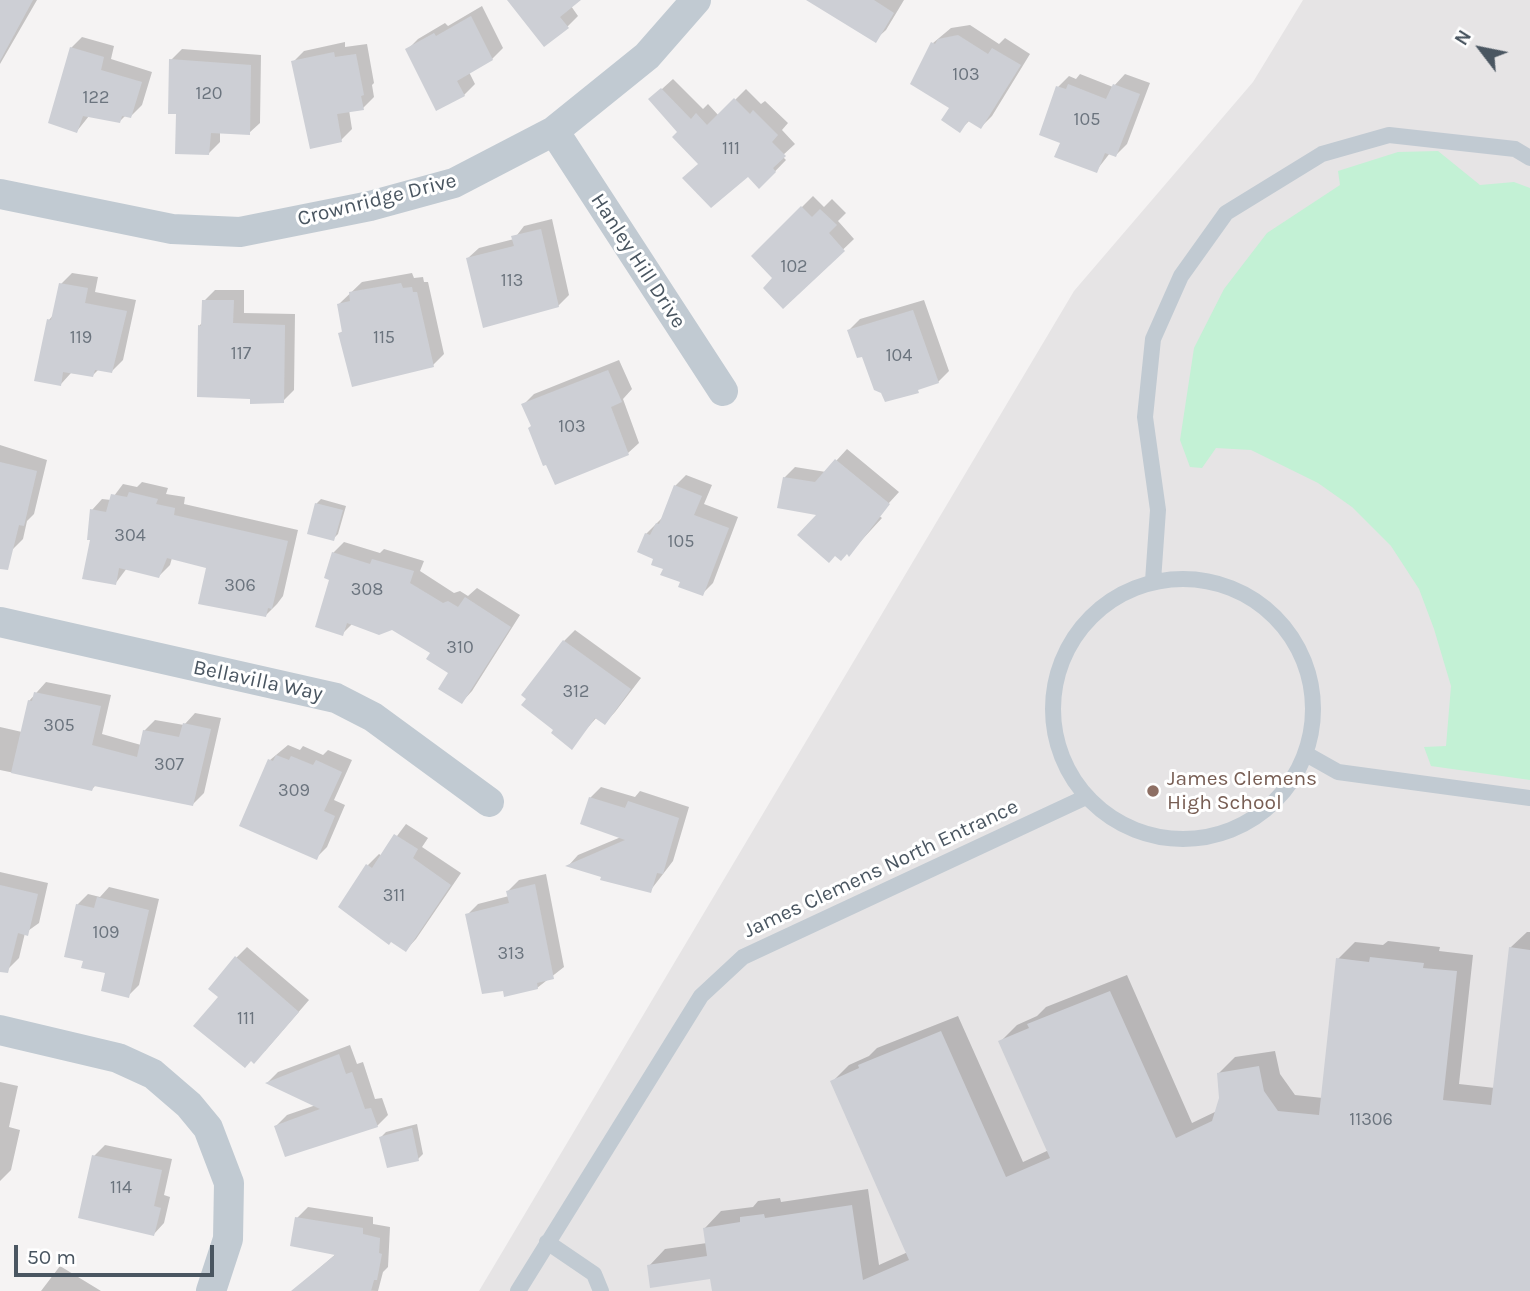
<!DOCTYPE html>
<html>
<head>
<meta charset="utf-8">
<style>
	body { margin:0 }
	#map { position:relative; width:1530px; height:1291px; overflow:hidden; background:#f5f3f3; font-family:Karla,sans-serif }
	canvas { display:block }
	.north { position:absolute; left:1446px; top:14px; width:70px; height:70px; -webkit-text-stroke:5px #fff; paint-order:stroke; rotate:302deg; font-size:19px; font-weight:700; line-height:28px; text-align:center; color:#4a5661 }
	.north::after { content:''; display:block; margin:auto; width:24px; height:32px; background:#4a5661; clip-path:polygon(50% 0,100% 100%,50% 72%,0 100%) }
	.scale { position:absolute; left:14px; top:1245px; width:200px; height:32px; box-sizing:border-box; border:4px solid #4a5661; border-top:0; padding-left:9px; font-size:21px; line-height:24px; white-space:nowrap; color:#4a5661; -webkit-text-stroke:5px #fff; paint-order:stroke }
</style>
</head>
<body>
<div id="map">
<canvas width="1530" height="1291"></canvas>
<div class="north">N</div>
<div class="scale">50 m</div>
</div>
<script>
const ctx = document.querySelector('canvas').getContext('2d');
ctx.lineJoin = 'round';
function fillPath(path, color) {
  ctx.fillStyle = color;
  ctx.fill(path, 'evenodd');
}
function poly(rows) {
  const path = new Path2D();
  for (const r of rows) {
    if (r.length === 3) {
      path.moveTo(r[0] + r[2], r[1]);
      path.arc(r[0], r[1], r[2], 0, 2 * Math.PI);
      continue;
    }
    path.moveTo(r[0], r[1]);
    for (let i = 2; i < r.length; i += 2) path.lineTo(r[i], r[i + 1]);
  }
  return path;
}
function stroke(path, color, width, dash) {
  ctx.strokeStyle = color;
  ctx.lineWidth = width;
  ctx.lineCap = dash ? 'butt' : 'round';
  ctx.setLineDash(dash || []);
  ctx.stroke(path);
}
function write(font, color, halo, rows, align = 'center') {
  ctx.font = font + ' Karla,sans-serif';
  ctx.lineWidth = 6;
  ctx.setLineDash([]);
  ctx.textBaseline = 'middle';
  ctx.strokeStyle = halo;
  ctx.fillStyle = color;
  for (const [text, x, y, turn = 0] of rows) {
    ctx.save();
    ctx.translate(x, y);
    ctx.rotate((+turn || 0) * Math.PI / 180);
    ctx.textAlign = isNaN(turn) ? turn : align;
    if (halo) ctx.strokeText(text, 0, 0);
    ctx.fillText(text, 0, 0);
    ctx.restore();
  }
}
fillPath(poly([
	[1303,0,1530,0,1530,1291,479,1291,1074,291,1253,82]
]), '#e6e4e5');
fillPath(poly([
	[1438,151,1480,185,1514,182,1530,188,1530,780,1431,766,1424,747,1446,746,1451,686,1434,629,1419,589,1391,546,1352,507,1318,483,1251,450,1216,448,1202,468,1190,467,1180,440,1194,348,1224,289,1267,233,1340,185,1338,171,1398,152]
]), '#c3f1d5');
fillPath(poly([
	[0,0,37,0,0,64],
	[509,0,578,0,571,6,578,16,567,27],
	[814,0,904,0,886,30,875,40],
	[482,6,503,48,492,59,469,72,475,84,464,95,407,50,418,39,445,23,448,26],
	[970,25,999,44,1005,38,1030,54,992,116,981,127,970,120,960,130,933,43,951,28],
	[82,37,114,46,111,59,152,72,142,105,131,116,126,115,119,122,89,116,77,131,71,48],
	[345,42,345,47,367,44,374,83,372,85,374,97,363,108,349,110,352,129,341,140,293,62,304,51],
	[182,49,261,55,260,123,249,133,220,132,220,142,209,153,178,112,171,60],
	[1080,74,1113,87,1125,74,1150,83,1127,144,1116,155,1110,153,1096,171,1062,141,1058,87,1069,76,1076,79],
	[673,79,703,109,708,104,719,116,746,89,761,104,765,101,788,123,782,130,795,144,782,156,786,160,760,187,748,174,700,164,679,132,651,99],
	[813,196,824,207,832,199,846,213,838,221,854,239,783,307,774,278,753,256],
	[552,219,569,295,558,306,468,258,479,248,514,239,524,226],
	[72,273,98,277,95,292,136,300,123,360,112,371,99,369,93,375,71,373,61,384,49,320,54,314,61,284],
	[412,273,414,278,423,277,424,282,428,282,444,354,433,365,340,333,344,330,339,304,362,282],
	[215,290,244,290,244,313,295,314,294,390,283,401,252,397,199,326,203,322,204,301],
	[924,300,949,371,938,382,886,400,849,330,860,319],
	[619,360,632,389,623,399,639,443,628,453,533,425,523,405,534,394],
	[0,445,47,460,34,514,27,521,23,539,12,550,0,547],
	[847,449,899,492,878,515,882,518,849,554,820,514,784,478,795,467,826,472],
	[686,475,712,485,704,504,738,517,713,583,702,594,655,558,646,534,663,517,675,486],
	[142,482,168,488,166,494,185,497,184,504,298,530,283,596,277,604,266,615,208,567,172,558,170,565,159,576,127,568,115,584,92,539,92,510,102,499,111,500,123,484,137,487],
	[321,499,346,506,338,534,333,539,316,504],
	[344,542,380,553,384,549,424,561,420,571,454,593,460,591,468,596,477,588,520,615,472,691,462,702,450,672,432,652,393,629,353,623,342,634,332,579,333,553],
	[575,630,641,678,615,712,605,723,597,717,571,747,528,699,564,641],
	[46,682,111,695,102,734,141,745,144,731,155,720,184,725,195,713,221,718,204,793,193,804,96,785,92,789,0,770,0,727,22,732,29,701],
	[288,745,300,750,303,746,323,755,328,750,352,760,334,800,345,805,327,847,316,858,241,825,270,760],
	[601,787,635,797,640,791,689,807,673,861,650,891,569,865,578,855,621,837,590,798],
	[406,824,428,838,422,847,461,873,416,939,406,950,392,940,368,865,379,854,382,856],
	[0,872,48,883,39,923,25,933,19,958,8,969,0,967],
	[546,874,564,967,537,988,467,915,478,904,509,896,508,891,519,880],
	[109,887,159,899,139,985,128,996,107,972,85,960,77,905,88,894,100,897],
	[1527,932,1530,932,1530,1291,714,1291,712,1277,649,1266,665,1249,707,1243,705,1228,721,1211,753,1207,758,1201,780,1198,781,1202,868,1189,879,1265,908,1252,832,1082,849,1065,869,1056,877,1048,958,1016,1023,1162,1049,1150,1000,1042,1017,1025,1037,1016,1046,1007,1127,975,1192,1123,1217,1111,1221,1099,1219,1073,1235,1057,1275,1051,1280,1074,1295,1095,1323,1098,1338,959,1355,942,1383,945,1388,941,1440,947,1439,951,1473,955,1459,1084,1495,1088,1510,948],
	[247,947,309,1000,265,1051,220,997,236,958],
	[350,1045,357,1064,363,1062,375,1099,382,1098,388,1115,377,1126,276,1126,287,1115,316,1105,268,1082,278,1072],
	[0,1082,18,1086,9,1127,20,1130,11,1170,0,1181],
	[417,1124,423,1154,418,1159,381,1137,386,1132],
	[105,1145,172,1159,164,1195,170,1197,164,1223,154,1234,94,1156],
	[308,1207,373,1217,373,1224,390,1227,388,1267,383,1272,378,1291,295,1289,337,1253,297,1218],
	[60,1266,101,1291,41,1291]
]), '#0003');
fillPath(poly([
	[0,0,33,0,0,61],
	[507,0,581,0,560,17,569,28,544,47],
	[806,0,874,0,894,13,876,43],
	[471,16,493,60,457,81,465,96,436,111,405,49,434,33,436,36],
	[958,35,988,54,992,48,1021,65,981,129,968,121,960,133,941,120,949,108,910,84,931,42,935,44,938,39],
	[70,47,104,57,101,70,142,82,131,118,122,116,120,123,83,116,77,133,48,123],
	[334,52,335,57,356,54,364,95,361,96,364,110,337,114,342,142,310,149,291,61],
	[169,59,251,65,250,135,211,133,209,155,175,154,176,114,168,114],
	[1068,84,1106,99,1113,84,1140,94,1116,157,1105,153,1097,173,1054,157,1060,143,1039,135,1056,86,1066,89],
	[661,88,691,119,696,113,707,125,734,98,750,114,753,110,778,135,772,142,786,156,773,168,776,172,759,189,748,177,711,208,682,178,698,164,672,137,677,132,648,99],
	[801,206,812,217,820,209,837,225,829,233,845,251,783,309,763,288,772,278,751,256],
	[541,229,559,307,483,328,466,258,514,246,511,236],
	[59,283,88,288,85,303,127,311,112,373,95,370,93,377,63,372,61,386,34,381,47,319,51,320],
	[401,283,403,288,412,287,413,292,417,292,434,367,352,387,338,333,342,332,337,304,350,301,349,292],
	[202,300,234,300,233,323,285,325,284,403,250,404,250,399,197,397,198,325,201,326],
	[913,310,939,383,918,390,919,393,885,402,881,393,874,390,862,357,857,358,847,330],
	[608,370,622,402,611,407,629,455,555,485,546,465,543,466,528,428,531,426,521,404],
	[835,459,890,504,849,557,847,554,841,561,835,556,829,563,797,535,816,515,777,508,783,477,815,482],
	[0,462,37,471,24,526,19,525,8,570,0,569],
	[674,485,702,496,694,515,729,528,703,596,678,587,680,582,660,575,663,569,651,565,653,559,637,552,645,533,650,535,656,523,659,524],
	[129,492,158,499,156,504,175,508,174,515,288,541,272,609,268,608,266,617,198,604,206,568,167,558,159,578,119,568,116,585,82,579,90,540,87,540,90,509,106,512,111,494,127,497],
	[315,503,343,510,334,541,307,534],
	[332,552,370,564,372,559,414,571,410,583,443,603,448,601,458,607,465,597,511,627,462,704,438,689,448,673,426,659,430,653,392,630,379,635,347,623,343,636,315,627,329,580,324,578],
	[563,640,631,689,605,725,595,718,572,750,551,733,553,730,521,705,526,699,521,695],
	[34,692,101,706,92,745,137,757,143,730,179,737,183,723,211,729,193,806,94,786,92,791,11,773,28,700,32,701],
	[276,755,289,760,291,756,313,765,316,760,342,772,324,811,335,816,317,860,239,826,268,759,273,761],
	[589,797,625,808,628,801,679,818,663,874,657,873,651,893,600,880,601,877,565,866,625,840,580,824],
	[394,834,418,849,413,858,451,885,406,952,391,942,389,945,338,907,366,864,372,868],
	[535,884,554,979,537,983,538,989,504,997,503,991,482,994,465,914,509,903,506,891],
	[0,885,38,894,28,936,18,933,8,973,0,972],
	[97,897,149,910,129,998,101,991,105,973,81,968,83,961,64,957,76,904,94,908],
	[1509,947,1530,950,1530,1291,712,1291,710,1279,650,1288,647,1265,707,1256,703,1228,740,1222,740,1217,764,1214,765,1218,852,1205,863,1280,909,1260,830,1081,859,1068,858,1065,941,1031,1006,1177,1050,1158,998,1041,1029,1028,1027,1024,1110,991,1176,1138,1212,1121,1219,1098,1217,1073,1259,1066,1264,1091,1278,1111,1319,1115,1336,958,1369,962,1370,957,1424,963,1423,968,1457,971,1443,1100,1491,1105],
	[235,956,299,1012,254,1064,251,1061,245,1068,193,1026,218,997,208,989],
	[339,1054,346,1074,352,1072,365,1109,371,1108,378,1127,285,1157,274,1126,320,1109,265,1083],
	[412,1128,419,1161,387,1168,379,1137],
	[92,1155,162,1170,154,1206,161,1208,154,1236,78,1218],
	[295,1217,363,1228,363,1234,380,1238,379,1253,382,1254,377,1280,374,1280,371,1291,291,1291,335,1255,290,1246]
]), '#cdcfd5');
stroke(poly([
	[1183,709,130],
	[1153,581,1158,510,1145,417,1153,339,1181,276,1226,213,1322,154,1389,135,1515,149,1530,158],
	[1306,754,1338,772,1530,798],
	[547,1242,594,1274,601,1291],
	[518,1291,701,996,743,957,1086,797]
]), '#c1cad2', 16);
stroke(poly([
	[554,131,723,391],
	[0,194,172,229,240,232,370,206,454,183,554,131,647,56,696,0],
	[0,622,336,698,373,717,489,802],
	[0,1030,118,1058,153,1074,189,1105,208,1128,229,1183,228,1239,211,1291]
]), '#c1cad2', 30);
for (const [x, y, r, color] of [
	[1153,791,7,"#8d6e63"]
]) {
  const dot = new Path2D();
  dot.arc(x, y, r, 0, 2 * Math.PI);
  ctx.fillStyle = color;
  ctx.fill(dot);
  stroke(dot, '#fff', 2.5);
}
write('18px', '#6b747e', null, [
	["103",966,75],
	["120",209,94],
	["122",96,98],
	["105",1087,120],
	["111",731,149],
	["102",794,267],
	["113",512,281],
	["119",81,338],
	["115",384,338],
	["117",241,354],
	["104",899,356],
	["103",572,427],
	["304",130,536],
	["105",681,542],
	["306",240,586],
	["308",367,590],
	["310",460,648],
	["312",576,692],
	["305",59,726],
	["307",169,765],
	["309",294,791],
	["311",394,896],
	["109",106,933],
	["313",511,954],
	["111",246,1019],
	["11306",1371,1120],
	["114",121,1188]
]);
write('21px', '#4a5661', '#fff', [
	["Crownridge Drive",377,200,-14],
	["Hanley Hill Drive",638,261,57],
	["Bellavilla Way",258,681,12],
	["James Clemens North Entrance",881,869,-25]
]);
write('21px', '#785e54', '#fff', [
	["James Clemens",1167,779],
	["High School",1167,803]
], 'left');
</script>
</body>
</html>
